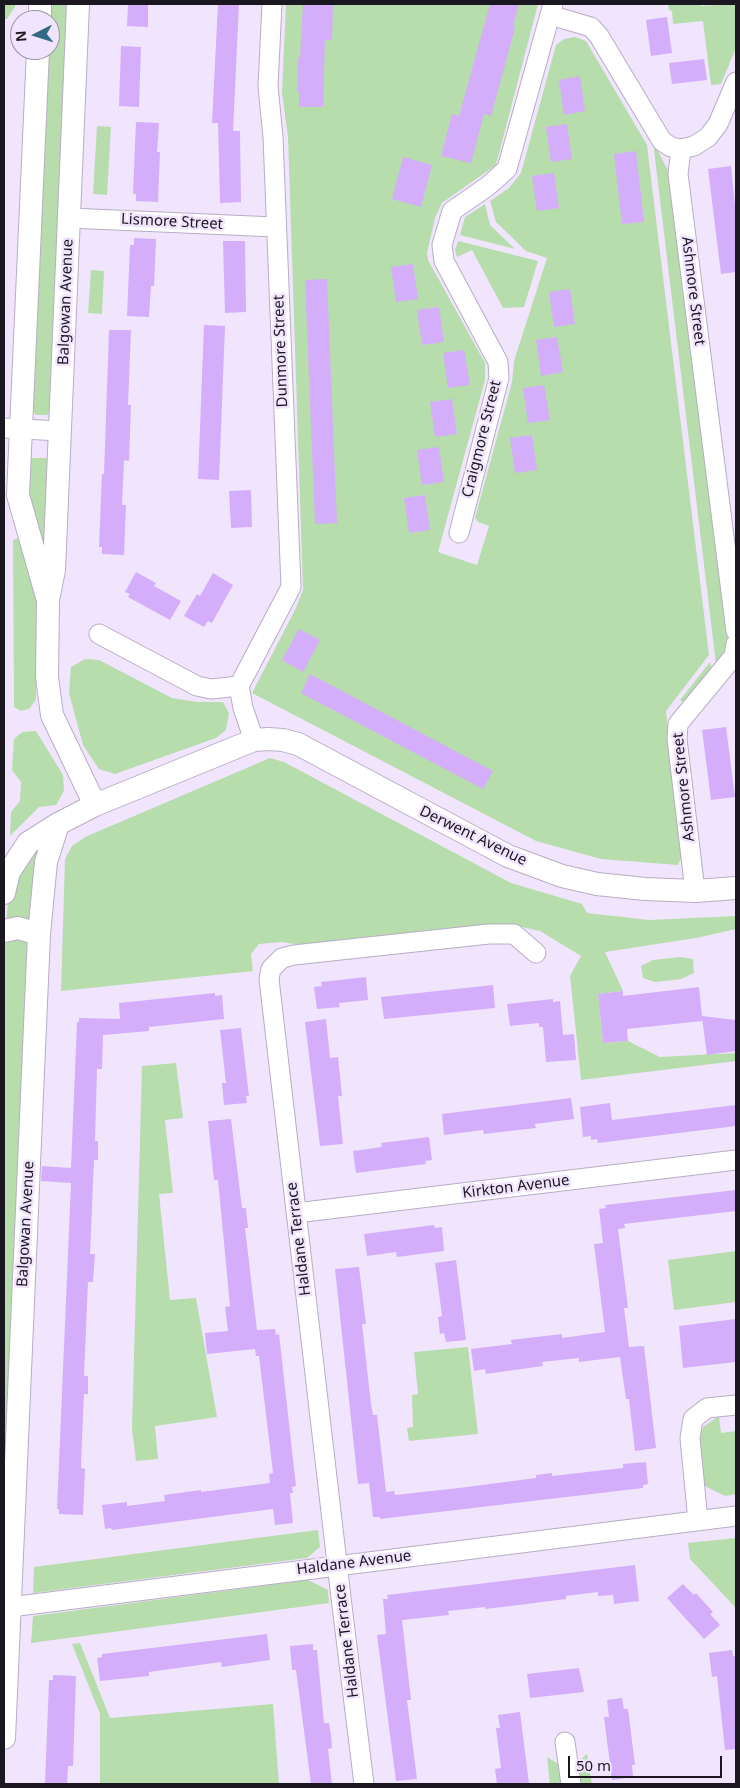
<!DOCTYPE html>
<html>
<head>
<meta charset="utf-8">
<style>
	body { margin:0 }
	#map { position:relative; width:740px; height:1788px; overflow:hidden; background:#f1e5fe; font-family:"Noto Sans",sans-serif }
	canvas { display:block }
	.frame { position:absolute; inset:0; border:5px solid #1b1720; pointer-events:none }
	.north { position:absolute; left:10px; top:10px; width:50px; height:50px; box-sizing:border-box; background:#f1e5fe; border:1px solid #9b93a5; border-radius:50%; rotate:265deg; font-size:14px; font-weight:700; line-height:20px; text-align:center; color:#1b1720 }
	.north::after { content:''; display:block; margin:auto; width:18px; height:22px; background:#326984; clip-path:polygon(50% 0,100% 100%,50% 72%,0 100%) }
	.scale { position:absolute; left:568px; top:1756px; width:154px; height:22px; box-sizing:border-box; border:2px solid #1b1720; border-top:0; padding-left:6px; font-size:15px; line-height:18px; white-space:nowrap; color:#1b1720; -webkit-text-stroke:4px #f1e5fe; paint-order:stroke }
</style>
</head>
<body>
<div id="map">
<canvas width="740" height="1788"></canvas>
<div class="frame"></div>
<div class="north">N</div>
<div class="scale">50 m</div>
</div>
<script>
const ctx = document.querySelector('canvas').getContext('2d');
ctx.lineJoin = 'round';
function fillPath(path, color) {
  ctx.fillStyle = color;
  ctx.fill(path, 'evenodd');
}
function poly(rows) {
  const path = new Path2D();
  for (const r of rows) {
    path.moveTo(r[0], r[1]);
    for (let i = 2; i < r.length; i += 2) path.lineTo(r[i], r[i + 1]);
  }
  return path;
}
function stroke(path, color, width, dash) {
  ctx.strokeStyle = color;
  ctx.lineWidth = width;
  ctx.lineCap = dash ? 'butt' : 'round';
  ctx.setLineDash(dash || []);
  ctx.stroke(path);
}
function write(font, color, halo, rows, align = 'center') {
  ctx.font = font + ' "Noto Sans",sans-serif';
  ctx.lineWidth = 5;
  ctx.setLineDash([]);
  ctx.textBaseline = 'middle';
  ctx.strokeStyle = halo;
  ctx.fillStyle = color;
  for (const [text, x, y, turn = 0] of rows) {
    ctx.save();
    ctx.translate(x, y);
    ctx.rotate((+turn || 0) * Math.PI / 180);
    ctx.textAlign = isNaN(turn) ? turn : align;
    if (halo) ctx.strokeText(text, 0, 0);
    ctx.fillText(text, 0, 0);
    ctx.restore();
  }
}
fillPath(poly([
	[4,4,15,4,15,7,7,19,4,19],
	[46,4,74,4,55,407,47,415,36,415,29,408,44,50,50,50,50,20],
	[286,4,538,4,496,165,442,203,435,218,427,253,428,260,485,363,485,380,438,552,477,565,489,526,478,522,475,518,512,382,514,361,547,258,526,251,496,222,490,201,509,188,521,173,556,45,564,39,575,37,586,41,647,145,709,655,666,711,682,856,678,865,601,859,536,841,252,693,295,610,303,590,288,137,282,93],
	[668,4,701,4,701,6,736,4,736,48,721,84,711,85,703,21,673,24,672,11,669,10],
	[97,126,111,127,107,195,93,194],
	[653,142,669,172,729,644,716,664],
	[485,204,490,225,515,249,460,235,465,217],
	[458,241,538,261,524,307,503,308,472,250,457,257,455,250],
	[91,270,104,271,102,314,88,313],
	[32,458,46,458,53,464,50,563,25,509,26,464],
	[19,538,31,569,37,601,36,700,29,709,21,711,14,707,13,540],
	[85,659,99,660,172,698,198,702,223,702,229,713,226,730,216,738,115,774,99,769,83,745,69,693,71,667],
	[710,662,712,668,684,703,680,700],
	[36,731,63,775,64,791,56,805,39,807,10,836,11,812,20,801,21,782,12,770,14,739,22,732],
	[270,758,284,762,511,883,582,904,587,913,649,920,736,916,736,929,696,938,605,952,623,991,598,994,603,1043,628,1041,660,1057,736,1053,736,1061,581,1080,570,976,581,956,540,931,513,925,488,925,300,945,282,942,259,944,251,954,253,971,61,991,65,859,72,846,85,837],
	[39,842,33,925,6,923,9,891],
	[12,936,29,938,4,1503,4,980,5,942],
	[680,957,693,959,694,973,681,979,655,982,643,978,641,966,653,960],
	[176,1063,183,1118,165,1120,173,1193,159,1194,170,1300,196,1298,217,1417,155,1426,158,1459,136,1461,132,1429,142,1066],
	[736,1251,736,1302,674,1310,668,1260],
	[468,1347,478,1434,409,1441,407,1428,413,1427,412,1395,418,1394,414,1352],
	[719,1416,721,1433,736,1431,736,1494,725,1496,703,1485,698,1441,703,1427],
	[318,1530,320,1547,307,1558,33,1593,34,1567],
	[736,1538,736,1608,690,1559,688,1543],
	[308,1580,328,1590,329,1603,31,1643,33,1616],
	[80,1643,110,1718,273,1704,279,1784,100,1784,100,1714,72,1644],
	[587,1754,592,1784,579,1784,576,1764],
	[547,1757,560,1765,562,1784,550,1784]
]), '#b7ddac');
fillPath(poly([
	[128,4,148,4,148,27,127,26],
	[218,4,239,4,233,131,240,131,241,202,220,203,218,123,212,123],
	[303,4,333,4,332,40,325,40,323,107,299,107,299,92,297,92,298,58,300,58],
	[490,4,519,4,513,27,515,28,491,116,484,114,471,163,441,156,452,114,459,116],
	[667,17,672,53,651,56,646,20],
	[121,46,141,47,139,107,119,106],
	[704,59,707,80,672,84,669,63],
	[580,76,585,111,564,115,559,80],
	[136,122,159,123,157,152,160,152,158,202,136,201,136,194,133,194],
	[567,124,572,159,551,162,546,127],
	[636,151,644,222,622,224,614,154],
	[403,157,432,165,421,207,392,199],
	[731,166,736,214,736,272,721,274,708,169],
	[554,173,559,208,537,211,532,176],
	[134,238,156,239,154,286,151,286,149,317,127,316,130,245,134,245],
	[223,241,245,241,246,312,225,313],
	[413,264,418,299,396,302,391,267],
	[327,279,337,523,315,524,305,280],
	[570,289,575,324,554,327,549,292],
	[439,307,444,342,422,345,417,310],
	[204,325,225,326,219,480,198,479],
	[109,330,131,330,128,405,131,405,129,461,124,460,122,505,126,505,124,555,102,554,102,547,99,547,102,474,104,474],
	[557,337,563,372,541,376,536,340],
	[464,350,470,385,448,388,443,353],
	[544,385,550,420,528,423,523,388],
	[452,399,457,434,435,437,430,402],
	[532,435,537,470,515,473,510,438],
	[439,447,444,482,422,485,417,450],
	[251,490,252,527,231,528,229,491],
	[425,495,430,530,409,533,404,498],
	[136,572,156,583,154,586,181,601,170,620,128,597,130,594,125,592],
	[213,573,233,585,212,623,208,621,204,627,184,616,197,594,200,596],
	[299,629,320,640,303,672,282,660],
	[310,674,493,771,483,789,301,693],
	[726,727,735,797,711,800,702,730],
	[366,977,368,1000,339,1003,340,1007,317,1009,314,987,322,986,321,982],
	[493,985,495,1008,384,1019,381,997],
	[699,987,702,1016,736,1020,736,1051,707,1055,702,1018,702,1021,627,1029,628,1041,603,1043,598,994,623,991,623,996],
	[215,993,215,996,222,995,224,1019,149,1027,149,1031,103,1035,102,1069,97,1069,95,1141,98,1141,98,1160,94,1160,90,1254,95,1254,93,1282,88,1282,84,1376,88,1376,88,1394,84,1394,82,1438,81,1468,85,1469,83,1515,59,1514,59,1509,57,1509,71,1183,41,1181,42,1166,71,1168,77,1022,79,1022,79,1018,120,1019,119,1003],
	[553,999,553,1002,560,1001,563,1035,574,1034,576,1060,546,1062,543,1027,539,1027,539,1023,510,1026,507,1004],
	[326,1019,330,1058,338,1057,342,1096,338,1096,343,1144,320,1146,305,1022],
	[241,1028,249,1096,246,1096,247,1103,224,1105,222,1083,226,1083,220,1030],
	[571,1098,574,1119,535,1124,536,1128,484,1134,483,1130,444,1135,442,1114],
	[610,1103,612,1120,736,1105,736,1126,598,1143,597,1139,591,1140,591,1136,583,1137,580,1107],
	[231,1119,242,1208,246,1208,248,1228,245,1228,257,1330,275,1329,276,1335,279,1334,296,1486,292,1487,293,1493,290,1493,293,1523,275,1525,273,1509,112,1530,111,1528,105,1529,102,1505,127,1502,127,1506,165,1501,164,1495,201,1490,201,1492,270,1483,269,1474,273,1473,259,1356,256,1356,255,1349,207,1354,205,1333,228,1331,225,1307,230,1306,218,1180,214,1180,208,1121],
	[429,1137,432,1160,425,1161,426,1164,356,1173,353,1151,382,1147,381,1143],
	[736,1190,736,1211,624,1224,625,1228,618,1229,628,1308,624,1308,629,1347,644,1346,656,1448,635,1451,629,1399,626,1399,620,1357,579,1362,579,1358,542,1362,543,1366,486,1374,485,1369,474,1371,471,1349,512,1344,511,1340,562,1334,562,1338,605,1332,594,1244,603,1243,599,1209,606,1208,605,1205],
	[434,1225,435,1228,442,1227,444,1251,397,1257,396,1252,367,1256,364,1234],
	[456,1260,466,1340,446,1342,444,1333,440,1334,438,1317,442,1316,435,1263],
	[359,1267,366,1324,362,1324,371,1404,373,1415,377,1415,386,1492,394,1491,395,1495,459,1488,536,1478,536,1475,552,1473,552,1476,623,1468,623,1464,646,1462,648,1484,643,1485,643,1488,422,1514,380,1519,380,1517,373,1517,369,1483,358,1484,335,1269],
	[736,1319,736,1362,683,1368,679,1326],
	[635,1565,639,1601,614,1604,613,1595,598,1596,598,1592,566,1596,566,1599,511,1606,485,1609,485,1607,448,1611,449,1615,402,1620,411,1700,407,1700,417,1779,396,1781,377,1635,386,1634,383,1599,388,1599,387,1595],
	[683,1584,694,1595,696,1593,713,1612,710,1614,720,1625,704,1639,667,1598],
	[267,1634,270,1660,222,1667,221,1662,149,1672,149,1676,100,1681,97,1658,102,1657,102,1654],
	[313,1644,313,1650,317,1650,324,1723,329,1723,331,1735,332,1748,328,1749,332,1784,311,1784,296,1670,292,1670,290,1646],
	[732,1650,733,1656,736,1656,736,1749,725,1750,717,1676,712,1677,709,1653],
	[579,1668,584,1692,530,1698,527,1674],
	[53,1675,76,1676,73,1766,68,1766,67,1784,45,1784,49,1680,53,1680],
	[622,1698,624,1709,628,1709,635,1765,632,1765,633,1777,612,1780,604,1717,609,1717,607,1700],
	[520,1712,529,1784,497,1784,495,1769,501,1768,496,1728,500,1728,498,1715]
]), '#d4aefb');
const minor = poly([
	[550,15,591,27,599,36,662,141,671,147,681,149,678,174,736,631],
	[681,149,694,146,708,137,718,124,736,82],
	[69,218,275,227],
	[4,428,60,431],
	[459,533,499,378,498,362,444,261,442,245,452,211,488,186,507,169,553,4],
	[99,634,197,686,211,689,239,686,243,708,254,740],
	[239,686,291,587,273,137,268,86,272,4],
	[695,891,677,739,678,724,734,656,736,644],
	[296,1213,736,1160],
	[698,1521,690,1438,693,1419,707,1408,736,1405],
	[10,1607,736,1516],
	[565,1742,571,1784],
	[364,1784,342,1606,269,979,271,969,282,958,294,955,489,934,514,934,536,953]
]);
const tertiary = poly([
	[78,4,54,570,48,600,47,677,52,715,95,805],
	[40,20,40,4],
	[38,50,18,495,47,597],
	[4,893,9,872,28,843,58,824,95,805,254,740,268,739,283,740,298,744,508,856,562,876,597,884,645,889,695,891,736,888],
	[4,931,18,928,39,934],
	[4,1738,39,934,46,862,58,824]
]);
stroke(minor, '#b8adc5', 21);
stroke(tertiary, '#b8adc5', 24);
stroke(minor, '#fff', 19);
stroke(tertiary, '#fff', 22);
write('15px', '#1b1720', '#f1e5fe', [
	["Lismore Street",172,222,3],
	["Ashmore Street",693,291,83],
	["Balgowan Avenue",66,302,-88],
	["Dunmore Street",281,351,-92],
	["Craigmore Street",482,439,-76],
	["Ashmore Street",684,787,-96],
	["Derwent Avenue",473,836,26],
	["Kirkton Avenue",516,1187,-7],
	["Balgowan Avenue",26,1224,-87],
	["Haldane Terrace",299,1239,-97],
	["Haldane Avenue",354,1563,-7],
	["Haldane Terrace",347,1641,-97]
]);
</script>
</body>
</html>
